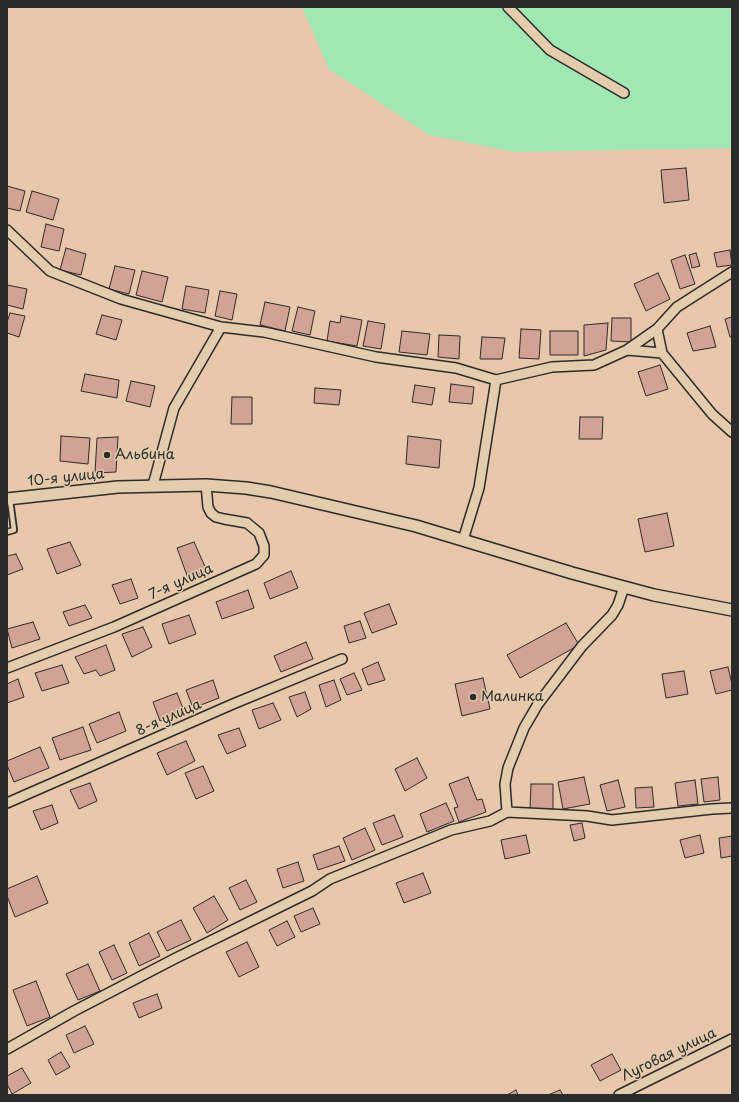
<!DOCTYPE html>
<html>
<head>
<meta charset="utf-8">
<style>
	body { margin:0 }
	#map { position:relative; width:739px; height:1102px; overflow:hidden; background:#e8c7ab; font-family:"Playpen Sans",sans-serif }
	canvas { display:block }
	.frame { position:absolute; inset:0; border:8px solid #2b2b2b; pointer-events:none }
</style>
</head>
<body>
<div id="map">
<canvas width="739" height="1102"></canvas>
<div class="frame"></div>
</div>
<script>
const ctx = document.querySelector('canvas').getContext('2d');
ctx.lineJoin = 'round';
function fillPath(path, color) {
  ctx.fillStyle = color;
  ctx.fill(path, 'evenodd');
}
function poly(rows) {
  const path = new Path2D();
  for (const r of rows) {
    path.moveTo(r[0], r[1]);
    for (let i = 2; i < r.length; i += 2) path.lineTo(r[i], r[i + 1]);
  }
  return path;
}
function stroke(path, color, width, dash) {
  ctx.strokeStyle = color;
  ctx.lineWidth = width;
  ctx.lineCap = dash ? 'butt' : 'round';
  ctx.setLineDash(dash || []);
  ctx.stroke(path);
}
function write(font, color, halo, rows, align = 'center') {
  ctx.font = font + ' "Playpen Sans",sans-serif';
  ctx.lineWidth = 3;
  ctx.setLineDash([]);
  ctx.textBaseline = 'middle';
  ctx.strokeStyle = halo;
  ctx.fillStyle = color;
  for (const [text, x, y, turn = 0] of rows) {
    ctx.save();
    ctx.translate(x, y);
    ctx.rotate((+turn || 0) * Math.PI / 180);
    ctx.textAlign = isNaN(turn) ? turn : align;
    if (halo) ctx.strokeText(text, 0, 0);
    ctx.fillText(text, 0, 0);
    ctx.restore();
  }
}
fillPath(poly([
	[302,7,732,7,732,148,515,152,429,135,329,69]
]), '#a0e7b4');
const building = poly([
	[686,168,689,200,664,203,661,170,686,168],
	[7,186,25,191,20,211,7,208,7,186],
	[32,191,59,199,53,220,26,212,32,191],
	[46,224,64,229,59,251,41,247,46,224],
	[66,248,86,254,81,275,60,270,66,248],
	[730,250,732,265,717,267,714,253,730,250],
	[696,253,700,266,692,268,689,255,696,253],
	[685,255,695,284,680,289,671,260,685,255],
	[115,266,135,270,129,294,109,289,115,266],
	[142,271,168,277,162,302,136,295,142,271],
	[658,273,670,299,646,311,634,284,658,273],
	[7,285,27,289,23,309,7,305,7,285],
	[186,286,209,290,205,313,182,309,186,286],
	[220,291,237,294,232,320,215,316,220,291],
	[265,302,290,307,285,331,260,325,265,302],
	[298,307,315,311,310,335,292,331,298,307],
	[10,313,25,316,19,337,7,333,7,322,10,313],
	[102,315,122,320,116,340,96,334,102,315],
	[341,316,362,320,357,346,327,341,330,321,340,323,341,316],
	[732,317,732,337,730,337,725,319,732,317],
	[612,318,631,318,631,342,611,341,612,318],
	[368,321,385,324,381,349,363,346,368,321],
	[608,323,606,350,584,356,584,325,608,323],
	[710,326,716,347,693,351,687,333,710,326],
	[521,329,541,330,539,359,519,358,521,329],
	[402,331,430,334,427,355,399,352,402,331],
	[550,331,578,331,578,355,550,355,550,331],
	[439,335,460,336,459,359,438,357,439,335],
	[482,337,505,338,502,359,480,359,482,337],
	[660,365,668,389,646,396,638,372,660,365],
	[85,374,119,380,117,398,81,391,85,374],
	[131,381,155,386,150,407,126,401,131,381],
	[451,384,474,387,472,404,449,402,451,384],
	[415,385,435,388,432,405,412,402,415,385],
	[315,388,341,390,339,405,314,403,315,388],
	[232,397,252,397,252,424,231,424,232,397],
	[580,417,603,417,602,439,579,439,580,417],
	[61,436,90,438,88,464,60,461,61,436],
	[408,436,441,440,439,468,406,464,408,436],
	[118,437,116,472,95,473,97,438,118,437],
	[667,513,674,546,645,552,638,519,667,513],
	[70,542,81,565,57,574,47,549,70,542],
	[194,542,207,571,188,578,177,548,194,542],
	[16,554,23,569,7,575,7,556,16,554],
	[291,571,298,588,270,599,264,583,291,571],
	[131,579,138,598,120,604,112,585,131,579],
	[248,590,254,608,222,619,216,602,248,590],
	[389,604,397,624,372,633,364,613,389,604],
	[85,605,92,618,69,626,63,612,85,605],
	[189,615,196,634,169,644,162,624,189,615],
	[360,621,366,638,349,643,344,626,360,621],
	[33,622,40,639,12,648,7,629,33,622],
	[566,623,579,645,520,678,507,655,566,623],
	[143,627,152,647,132,657,122,634,143,627],
	[306,642,313,659,281,672,274,656,306,642],
	[106,645,115,670,100,676,96,670,84,674,75,657,106,645],
	[378,662,385,680,368,685,362,669,378,662],
	[62,665,69,683,42,691,35,673,62,665],
	[728,667,732,684,732,690,716,694,710,671,728,667],
	[684,671,688,694,666,698,662,674,684,671],
	[354,673,362,690,347,695,340,679,354,673],
	[483,678,490,709,462,716,455,684,483,678],
	[18,679,24,697,7,703,7,684,18,679],
	[213,680,219,698,193,708,186,690,213,680],
	[334,680,341,700,326,707,319,685,334,680],
	[305,692,311,709,297,717,289,697,305,692],
	[177,693,184,711,160,721,153,702,177,693],
	[273,703,281,720,259,729,252,710,273,703],
	[119,712,126,731,97,743,89,724,119,712],
	[83,727,91,750,60,760,52,738,83,727],
	[239,728,246,746,227,754,218,735,239,728],
	[186,741,195,761,167,775,157,753,186,741],
	[40,747,49,768,14,782,7,765,7,761,40,747],
	[417,758,427,778,405,791,395,769,417,758],
	[203,766,214,791,196,799,185,773,203,766],
	[468,777,477,800,482,799,486,812,459,822,454,808,458,807,449,784,468,777],
	[584,777,590,804,563,809,558,782,584,777],
	[718,777,720,800,704,802,701,779,718,777],
	[618,780,625,807,607,811,600,785,618,780],
	[695,780,698,804,678,806,675,783,695,780],
	[90,783,97,801,79,809,70,790,90,783],
	[531,784,553,784,553,809,530,809,531,784],
	[652,787,654,807,636,808,635,788,652,787],
	[446,803,454,821,427,832,420,814,446,803],
	[52,805,58,823,41,830,33,811,52,805],
	[394,815,403,837,382,845,373,823,394,815],
	[582,823,585,838,574,841,570,825,582,823],
	[365,828,375,850,352,860,343,838,365,828],
	[526,835,530,853,505,859,501,840,526,835],
	[700,835,704,853,685,858,680,840,700,835],
	[732,836,732,856,721,858,719,838,732,836],
	[339,846,345,861,318,870,313,855,339,846],
	[298,862,304,881,283,888,277,869,298,862],
	[423,873,431,893,404,903,396,883,423,873],
	[37,876,48,903,15,917,7,896,7,889,37,876],
	[246,880,257,902,240,910,229,888,246,880],
	[214,896,228,920,207,933,193,908,214,896],
	[313,908,320,924,301,932,294,916,313,908],
	[181,920,191,940,167,951,157,932,181,920],
	[287,921,295,937,277,946,269,930,287,921],
	[149,933,160,956,139,966,129,943,149,933],
	[247,942,259,967,239,977,226,952,247,942],
	[114,945,127,973,112,980,99,952,114,945],
	[88,964,100,991,78,1000,66,974,88,964],
	[36,981,50,1017,27,1026,13,990,36,981],
	[157,994,162,1008,139,1018,133,1003,157,994],
	[85,1026,94,1044,74,1053,66,1035,85,1026],
	[61,1052,70,1067,56,1075,48,1060,61,1052],
	[612,1054,621,1070,600,1081,591,1065,612,1054],
	[22,1068,31,1083,12,1094,7,1084,7,1076,22,1068],
	[516,1090,518,1095,507,1095,516,1090],
	[560,1090,563,1095,548,1095,560,1090]
]);
fillPath(building, '#d2a294');
stroke(building, '#2b2b2b', 1);
const service = poly([
	[7,532,14,530,10,500]
]);
const minor = poly([
	[508,7,550,50,624,93],
	[7,230,50,271,121,299,221,327],
	[657,329,662,353,712,414,732,432],
	[627,350,662,353],
	[153,485,174,408,221,327,264,332,376,357,456,368,496,380,552,367,594,365,627,350,657,329,677,307,732,272],
	[463,540,479,488,496,380],
	[7,668,114,627,256,564,264,555,264,546,259,533,247,523,224,519,216,517,211,513,208,507,206,485],
	[7,803,233,704,342,659],
	[507,812,505,784,508,768,524,728,538,704,582,646,612,615,618,605,624,587],
	[7,1049,74,1011,176,958,312,891,330,879,451,830,490,821,507,812,587,816,612,820,712,809,732,808],
	[619,1095,732,1039]
]);
const tertiary = poly([
	[7,499,118,487,206,485,246,488,271,492,416,526,572,573,624,587,654,595,732,610]
]);
stroke(service, '#2b2b2b', 8);
stroke(minor, '#2b2b2b', 12);
stroke(tertiary, '#2b2b2b', 14);
stroke(service, '#e3cdac', 4.5);
stroke(minor, '#e3cdac', 9);
stroke(tertiary, '#e3cdac', 11);
for (const [x, y, r, color] of [
	[107,455,4,"#2b2b2b"],
	[473,697,4,"#2b2b2b"]
]) {
  const dot = new Path2D();
  dot.arc(x, y, r, 0, 2 * Math.PI);
  ctx.fillStyle = color;
  ctx.fill(dot);
  stroke(dot, '#e3cdac', 1.5);
}
write('14px', '#2b2b2b', '#e3cdac', [
	["Альбина",115,455],
	["Малинка",481,697]
], 'left');
write('14px', '#2b2b2b', '#e3cdac', [
	["10-я улица",66,478,-6],
	["7-я улица",181,582,-24],
	["8-я улица",169,718,-24],
	["Луговая улица",669,1055,-26]
]);
</script>
</body>
</html>
